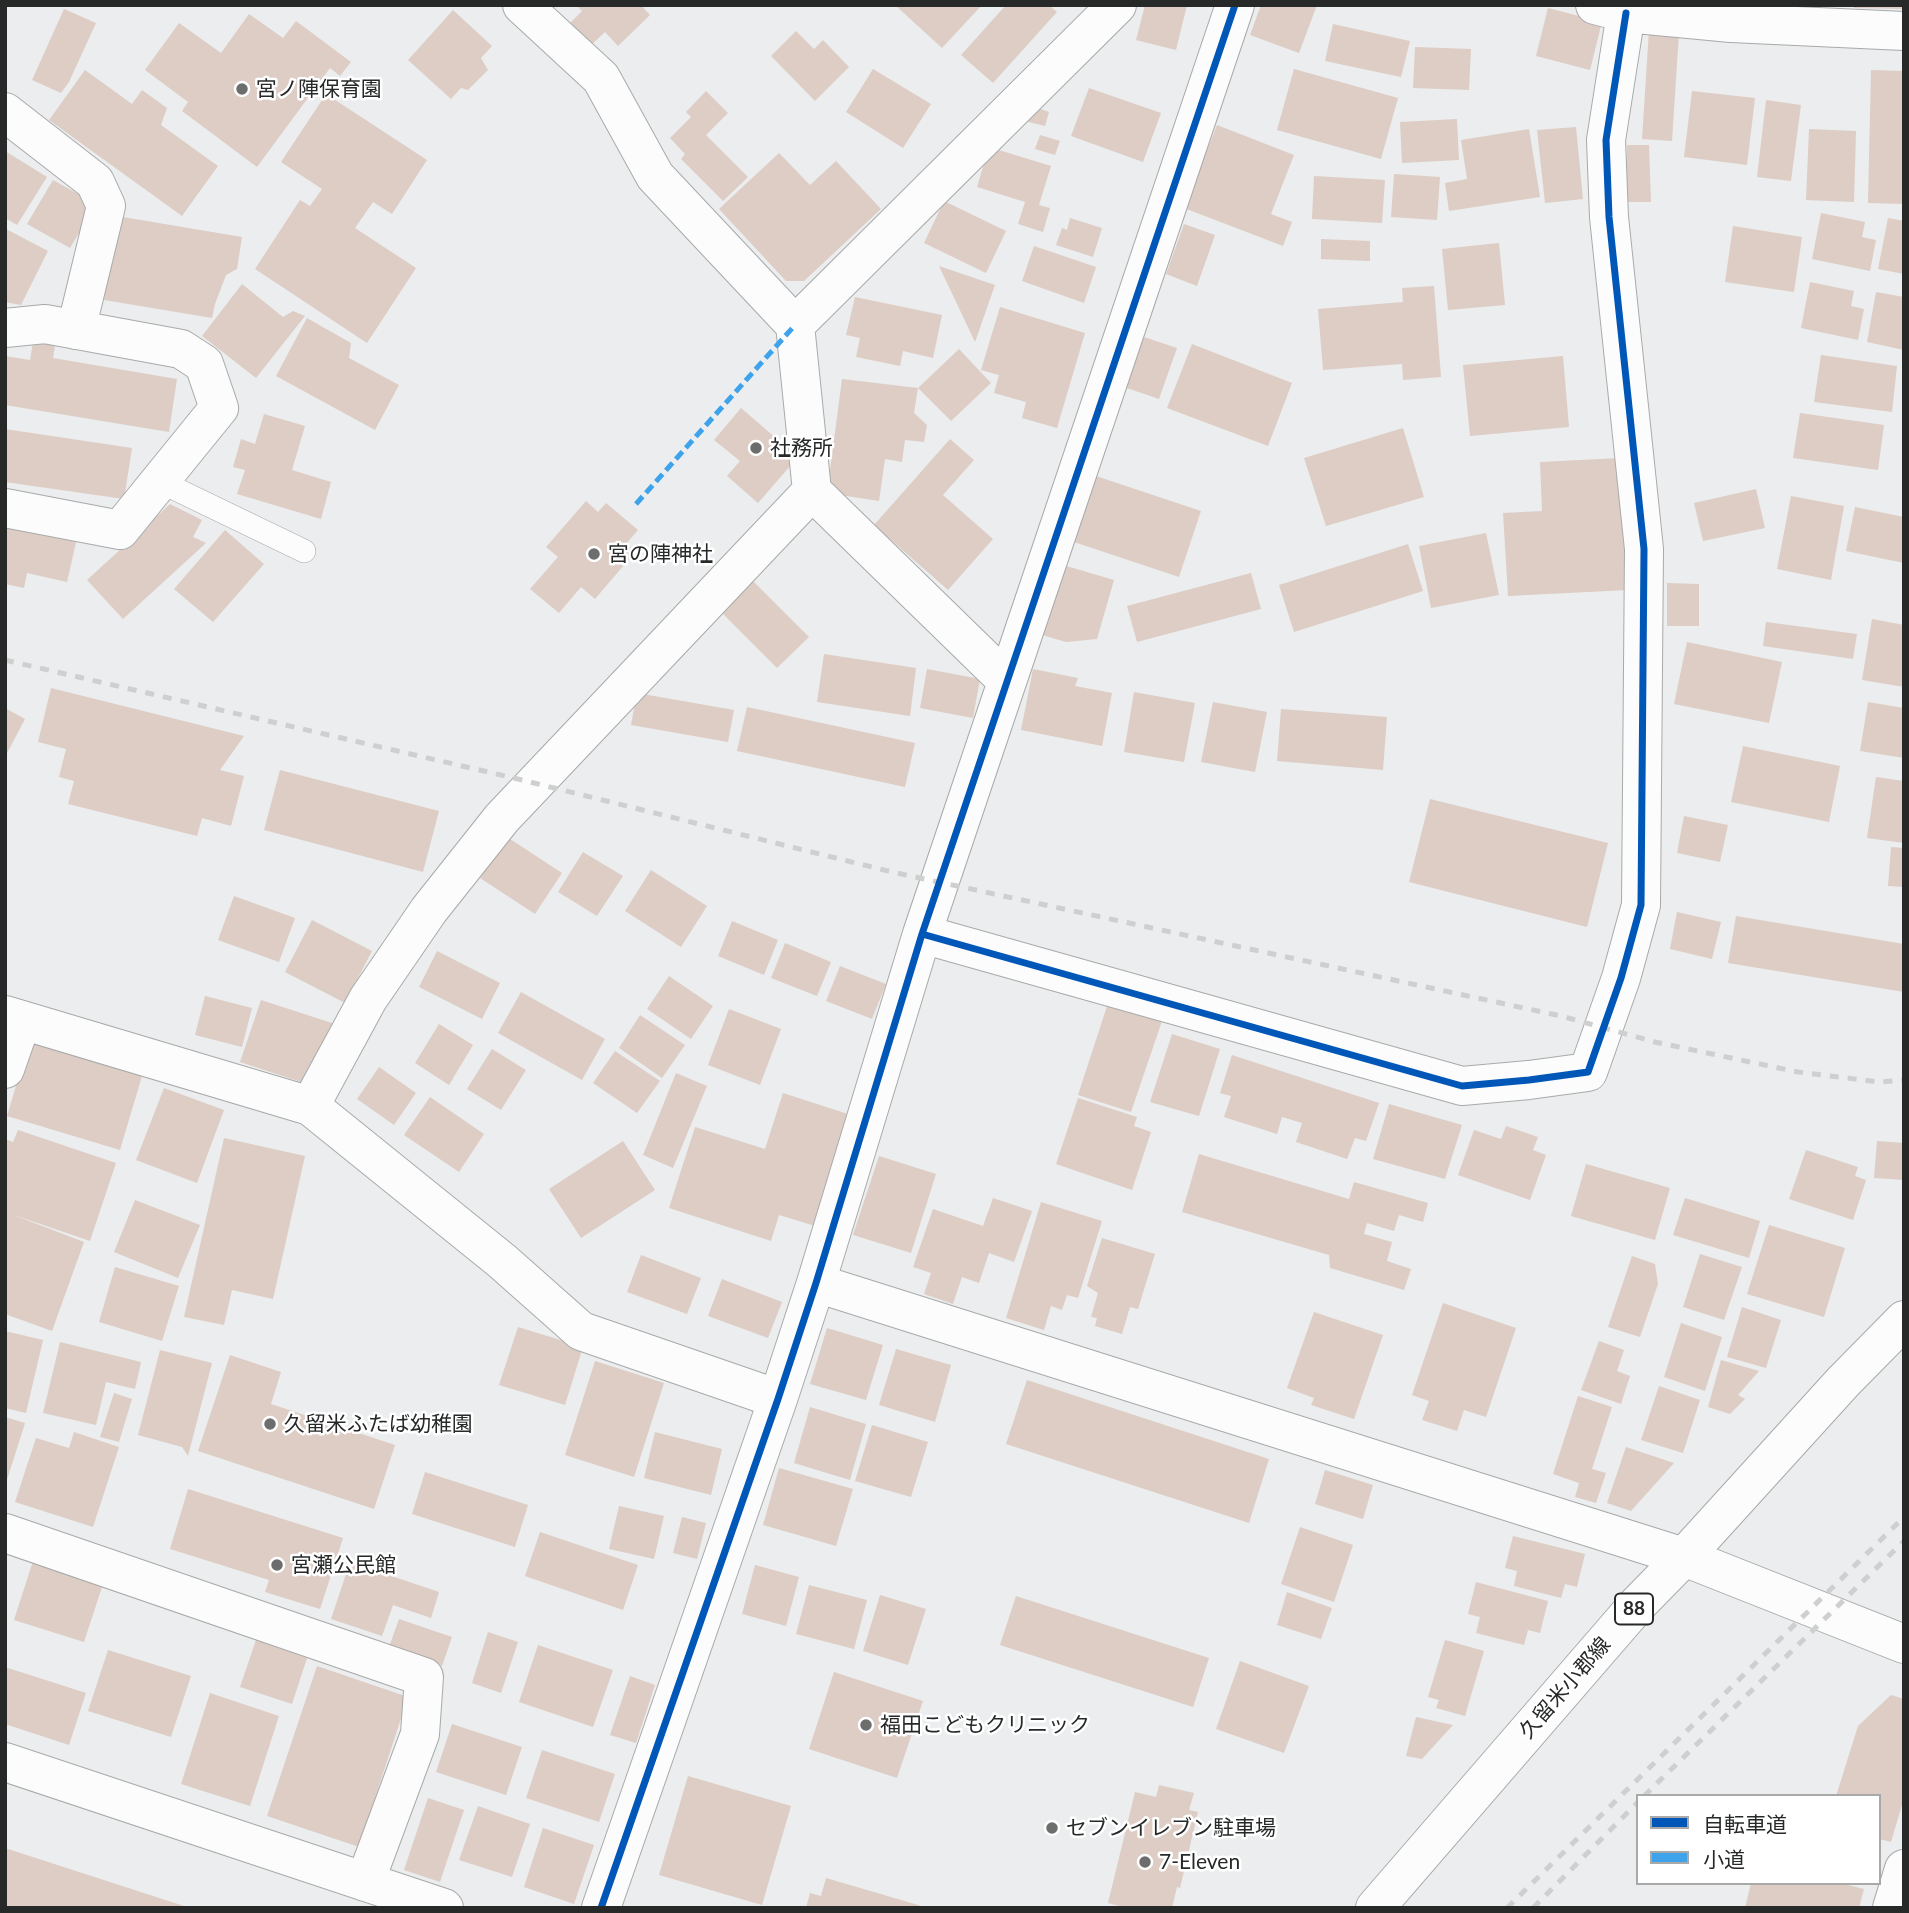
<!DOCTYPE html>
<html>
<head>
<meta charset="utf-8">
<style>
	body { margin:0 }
	#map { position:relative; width:1909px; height:1913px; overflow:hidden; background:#ebedee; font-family:Lato,"Noto Sans JP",sans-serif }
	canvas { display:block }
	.frame { position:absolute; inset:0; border:7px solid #272929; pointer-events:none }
	.legend { position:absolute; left:1636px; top:1794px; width:245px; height:91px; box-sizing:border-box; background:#fff; border:2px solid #a9a9a9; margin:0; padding:9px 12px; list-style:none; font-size:21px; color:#272929 }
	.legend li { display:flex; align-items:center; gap:14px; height:35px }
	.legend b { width:35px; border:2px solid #a9a9a9 }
</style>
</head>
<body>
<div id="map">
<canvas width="1909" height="1913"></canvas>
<div class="frame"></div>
<ul class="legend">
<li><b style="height:9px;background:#0057b8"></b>自転車道</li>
<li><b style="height:9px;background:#3ea3eb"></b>小道</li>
</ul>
</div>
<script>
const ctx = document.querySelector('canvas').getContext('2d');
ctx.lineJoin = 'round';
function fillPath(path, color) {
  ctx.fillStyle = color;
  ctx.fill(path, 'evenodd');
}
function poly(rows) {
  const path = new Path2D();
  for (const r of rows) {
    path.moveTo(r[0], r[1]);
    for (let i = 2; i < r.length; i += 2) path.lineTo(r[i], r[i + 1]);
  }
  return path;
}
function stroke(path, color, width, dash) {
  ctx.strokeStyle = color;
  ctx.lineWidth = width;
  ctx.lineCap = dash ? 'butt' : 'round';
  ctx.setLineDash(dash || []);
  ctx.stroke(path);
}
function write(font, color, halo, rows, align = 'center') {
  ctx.font = font + ' Lato,"Noto Sans JP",sans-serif';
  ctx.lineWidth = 5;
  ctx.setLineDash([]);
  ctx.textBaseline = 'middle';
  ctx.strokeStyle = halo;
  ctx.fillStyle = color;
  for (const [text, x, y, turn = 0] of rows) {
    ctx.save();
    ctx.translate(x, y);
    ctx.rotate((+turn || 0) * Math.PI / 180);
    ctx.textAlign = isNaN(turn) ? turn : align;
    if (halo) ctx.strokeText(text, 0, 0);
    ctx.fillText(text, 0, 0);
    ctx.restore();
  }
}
fillPath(poly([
	[576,5,641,5,650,15,618,46,605,32,590,46,569,24,582,11],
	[895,5,982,5,942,48],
	[1006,5,1049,5,1057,12,993,83,961,55],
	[1145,5,1187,5,1176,50,1136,40],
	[1261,5,1317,5,1299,53,1250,35],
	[1854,5,1904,5,1904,9,1854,8],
	[1548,8,1602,22,1590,70,1536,56],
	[64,9,96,23,69,82,61,93,32,80],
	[453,10,492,46,481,58,488,70,468,90,461,88,451,99,408,60],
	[249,14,283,38,296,21,351,62,340,76,330,68,257,167,182,111,188,102,145,70,179,23,221,53],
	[1333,24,1410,41,1401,77,1325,61],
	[1649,30,1679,33,1672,141,1642,139],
	[796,31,814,49,823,40,849,67,815,101,771,56],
	[1415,47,1471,49,1469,90,1413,88],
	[873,69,931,104,903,148,846,112],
	[1294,69,1398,98,1381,159,1277,130],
	[85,70,132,104,142,90,167,108,161,125,218,166,182,216,49,120],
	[1871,70,1904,71,1904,204,1868,203],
	[1089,88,1161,113,1143,162,1071,136],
	[706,91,728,113,706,135,748,177,723,201,681,159,685,154,670,138,691,117,686,112],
	[1692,91,1755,98,1747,165,1684,157],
	[326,94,427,160,392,214,373,202,355,228,416,268,367,343,255,269,300,200,310,206,322,189,281,162],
	[1766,100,1801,105,1791,181,1757,177],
	[1030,105,1049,112,1045,126,1025,121],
	[1457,119,1459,160,1402,163,1400,122],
	[1217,125,1294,155,1271,214,1292,222,1283,246,1184,208],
	[1576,127,1583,199,1545,203,1537,130],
	[1529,129,1540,197,1449,211,1445,183,1467,179,1461,140],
	[1809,129,1856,131,1854,202,1806,200],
	[1040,135,1060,141,1055,155,1035,149],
	[1627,145,1649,145,1651,202,1627,202],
	[989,147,1051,166,1039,205,1050,208,1043,232,1018,224,1025,202,977,187],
	[5,151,47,177,17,225,5,218],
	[779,153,810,185,836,161,881,209,804,281,786,281,719,209],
	[1394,174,1440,177,1437,220,1391,217],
	[1314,176,1385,180,1382,223,1312,219],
	[53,180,96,204,70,248,27,224],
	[944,201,1006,231,986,273,924,243],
	[1821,213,1865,222,1862,237,1876,240,1870,271,1812,259],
	[117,216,242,237,237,269,226,275,215,304,212,318,104,300],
	[1070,218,1102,228,1093,257,1056,245,1062,228,1067,230],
	[1888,218,1904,221,1904,274,1878,269],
	[1184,224,1215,235,1197,286,1166,274],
	[1733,226,1802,237,1794,292,1725,282],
	[6,229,48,251,21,305,5,302],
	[1321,239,1370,241,1370,261,1321,259],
	[1499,243,1505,305,1448,310,1442,249],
	[1034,246,1096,267,1084,303,1022,281],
	[939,266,995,285,975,342],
	[1810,282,1854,291,1851,306,1864,309,1858,340,1801,328],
	[242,284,283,317,293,311,305,316,256,378,202,336],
	[1434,286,1441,377,1403,380,1402,364,1323,370,1318,309,1403,302,1402,288],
	[1876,292,1904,297,1904,350,1867,342],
	[855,297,942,315,933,358,903,351,900,366,856,357,860,338,846,335],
	[1000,307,1085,333,1057,428,1022,418,1026,402,994,393,999,375,981,370],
	[307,318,351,343,349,358,399,385,375,430,276,376],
	[1138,335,1177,348,1159,399,1121,386],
	[33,342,55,345,53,358,177,379,169,432,5,405,5,356,30,360],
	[1192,344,1292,383,1268,446,1167,408],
	[959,349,991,383,951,421,918,388,914,413,927,425,924,442,905,440,902,462,885,459,879,501,827,493,842,379,918,388],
	[1821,355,1897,366,1892,412,1814,402],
	[1563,356,1569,427,1470,436,1463,365],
	[741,408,798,457,758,503,727,476,740,461,714,440],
	[1800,413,1884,425,1878,470,1793,458],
	[264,414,305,426,292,470,331,482,321,519,237,494,245,470,233,467,241,439,255,444],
	[1403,428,1424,497,1326,526,1304,458],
	[5,429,132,448,124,499,5,482],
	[950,439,974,460,943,495,993,539,948,590,874,525],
	[1620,458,1628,590,1508,596,1503,513,1542,511,1540,462],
	[1093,475,1201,511,1179,577,1071,541],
	[1756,489,1765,528,1703,541,1694,503],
	[1791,496,1844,506,1831,580,1777,569],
	[586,501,598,512,606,503,638,530,626,544,636,551,595,599,581,587,559,613,530,589,558,557,546,547],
	[170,504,202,520,193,537,206,543,123,619,87,580],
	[1855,507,1904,517,1904,563,1846,551],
	[5,521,77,538,67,582,27,573,24,588,5,584],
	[225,530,264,564,213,622,174,589],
	[1486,533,1499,595,1431,608,1419,546],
	[1408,544,1423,591,1294,632,1279,585],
	[1063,565,1114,580,1097,639,1066,642,1042,635],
	[1251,573,1261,609,1137,642,1127,606],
	[752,580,809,637,777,668,720,611],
	[1667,583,1699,584,1699,626,1667,626],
	[1872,619,1904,625,1904,687,1862,680],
	[1766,622,1857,634,1853,659,1763,646],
	[1687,642,1782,662,1769,723,1674,704],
	[824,654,916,668,910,716,817,702],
	[927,669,980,679,973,718,920,708],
	[1033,669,1078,678,1075,686,1112,693,1102,746,1021,730],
	[51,688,244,736,220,770,244,776,231,826,202,818,197,836,68,804,74,781,59,777,66,749,38,742],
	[1134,692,1195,703,1184,762,1124,752],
	[637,693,734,710,728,742,631,725],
	[1213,702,1267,712,1255,772,1201,762],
	[1868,702,1904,708,1904,758,1860,751],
	[747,707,915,743,905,787,737,751],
	[5,708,25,719,5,757],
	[1281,709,1387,717,1383,770,1277,761],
	[1743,746,1840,766,1829,822,1731,802],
	[280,770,439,811,423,872,264,830],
	[1876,777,1904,781,1904,843,1867,838],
	[1430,799,1608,843,1587,927,1409,882],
	[1684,816,1728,825,1720,862,1677,853],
	[507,837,562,873,535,914,480,878],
	[1891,847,1904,848,1904,887,1888,886],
	[583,852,623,876,597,916,558,892],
	[651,870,707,906,681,947,625,911],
	[234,896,295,918,279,962,218,940],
	[1677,912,1721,922,1712,959,1670,949],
	[1736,916,1904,944,1904,992,1728,963],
	[312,920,372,951,345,1003,285,972],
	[732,921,778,940,764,975,718,956],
	[785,943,831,962,817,996,771,978],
	[437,951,500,983,482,1019,419,987],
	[840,966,886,984,872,1019,826,1001],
	[669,976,713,1006,691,1039,647,1009],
	[521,992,605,1039,582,1080,498,1033],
	[205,996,252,1008,242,1047,195,1035],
	[261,1000,338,1025,316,1087,240,1062],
	[1109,1000,1163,1018,1131,1112,1078,1095],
	[729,1009,781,1029,760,1085,708,1065],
	[640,1015,685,1045,662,1078,619,1048],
	[439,1024,473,1045,449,1085,415,1063],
	[32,1032,145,1066,120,1150,7,1116],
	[1172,1034,1220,1049,1199,1116,1150,1102],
	[492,1049,526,1070,501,1110,467,1089],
	[615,1051,660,1081,637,1113,593,1083],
	[1232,1055,1379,1103,1366,1141,1355,1138,1347,1159,1296,1142,1302,1123,1282,1117,1277,1134,1224,1117,1231,1096,1220,1093],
	[379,1067,416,1093,394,1125,357,1099],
	[676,1073,707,1086,673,1168,643,1155],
	[164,1088,224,1110,197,1183,136,1160],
	[783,1093,851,1115,815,1226,779,1215,771,1241,669,1208,695,1127,765,1149],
	[430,1097,484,1134,459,1172,404,1135],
	[1078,1098,1137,1117,1134,1126,1151,1132,1132,1190,1056,1164],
	[1389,1104,1462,1125,1445,1179,1373,1159],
	[1506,1126,1538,1137,1533,1150,1546,1155,1530,1200,1458,1175,1474,1130,1501,1139],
	[18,1130,116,1163,90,1241,11,1214,84,1242,52,1331,5,1314,5,1139,13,1142],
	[224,1138,305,1156,273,1299,232,1290,224,1325,184,1317],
	[623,1141,655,1190,581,1238,549,1189],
	[1877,1141,1904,1143,1904,1180,1874,1178],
	[1806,1150,1858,1167,1855,1176,1866,1180,1853,1220,1789,1199],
	[1199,1154,1349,1199,1354,1182,1428,1203,1423,1222,1399,1215,1394,1231,1367,1223,1364,1234,1392,1242,1387,1261,1411,1269,1404,1290,1330,1268,1329,1255,1182,1212],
	[879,1156,936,1174,911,1253,853,1235],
	[1586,1164,1670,1188,1655,1240,1571,1216],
	[993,1198,1032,1211,1014,1262,989,1253,979,1283,962,1277,953,1304,924,1294,931,1273,913,1267,933,1209,983,1226],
	[1685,1198,1760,1221,1749,1258,1673,1235],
	[135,1200,200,1225,178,1278,114,1252],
	[1041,1202,1102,1221,1078,1298,1067,1295,1062,1310,1051,1306,1044,1330,1006,1318],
	[1769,1225,1845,1248,1824,1317,1747,1294],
	[1102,1238,1155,1254,1138,1309,1130,1307,1122,1334,1095,1326,1097,1318,1091,1317,1098,1293,1087,1286],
	[1700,1254,1742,1267,1724,1320,1683,1307],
	[641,1255,701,1278,687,1314,627,1292],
	[1632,1256,1655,1264,1658,1284,1640,1337,1608,1327],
	[115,1267,179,1286,162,1341,99,1322],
	[722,1279,782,1302,768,1338,708,1316],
	[1443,1303,1516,1328,1486,1417,1464,1410,1457,1431,1422,1420,1429,1401,1412,1395],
	[1742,1307,1781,1320,1766,1368,1727,1357],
	[1314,1312,1383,1335,1354,1419,1311,1405,1314,1398,1287,1388],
	[1681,1323,1722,1337,1705,1391,1664,1377],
	[518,1327,583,1347,565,1405,499,1385],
	[827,1328,883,1345,866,1400,810,1384],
	[5,1331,43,1340,26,1413,5,1408],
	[1599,1341,1624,1350,1617,1371,1630,1376,1621,1404,1581,1390],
	[60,1342,141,1362,135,1389,106,1382,96,1425,43,1413],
	[896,1349,951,1365,935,1422,879,1405],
	[160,1350,212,1363,188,1456,182,1447,138,1435],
	[230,1355,281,1372,271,1404,395,1445,374,1509,198,1451],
	[1721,1360,1759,1371,1738,1395,1745,1399,1730,1414,1708,1407],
	[595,1361,664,1383,634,1477,565,1455],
	[1027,1380,1269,1459,1249,1523,1006,1444],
	[1659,1386,1700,1400,1683,1453,1641,1440],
	[114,1393,132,1399,119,1442,100,1437],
	[1578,1396,1612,1407,1592,1469,1606,1473,1596,1503,1575,1497,1579,1483,1553,1474],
	[810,1407,866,1424,850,1480,794,1463],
	[5,1417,25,1423,6,1483,5,1483],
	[872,1425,928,1442,911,1497,855,1481],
	[74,1432,119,1447,93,1527,15,1502,36,1438,69,1448],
	[655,1432,722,1449,711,1495,644,1478],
	[1626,1447,1674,1463,1631,1511,1607,1503],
	[779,1468,853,1489,836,1546,763,1525],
	[1325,1470,1373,1485,1363,1519,1315,1504],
	[425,1472,528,1505,515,1547,412,1514],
	[188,1489,343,1538,320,1609,265,1592,269,1580,170,1549],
	[619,1506,664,1516,654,1559,609,1549],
	[682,1517,706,1523,697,1559,673,1553],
	[1300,1527,1353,1545,1334,1602,1281,1584],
	[540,1532,638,1565,623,1610,525,1576],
	[1513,1536,1585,1554,1577,1587,1565,1584,1561,1598,1514,1586,1517,1571,1505,1568],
	[33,1561,103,1584,84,1642,14,1620],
	[350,1562,439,1592,431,1618,393,1605,382,1636,331,1619],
	[755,1565,799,1577,786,1626,742,1614],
	[1476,1582,1548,1601,1540,1633,1528,1630,1524,1645,1476,1633,1480,1617,1468,1614],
	[809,1585,867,1600,854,1649,796,1634],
	[1287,1592,1332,1608,1321,1639,1277,1625],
	[880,1595,926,1609,908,1665,863,1651],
	[1016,1596,1209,1658,1193,1707,1000,1645],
	[399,1619,452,1637,442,1666,389,1647],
	[488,1632,518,1642,501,1693,472,1683],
	[256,1640,307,1658,292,1704,240,1687],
	[1445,1640,1484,1651,1465,1716,1436,1708,1439,1700,1428,1697],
	[538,1645,613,1670,593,1727,519,1702],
	[108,1650,191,1676,171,1737,88,1711],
	[1240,1661,1309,1686,1284,1753,1216,1729],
	[317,1666,408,1697,359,1847,267,1816],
	[5,1667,86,1693,69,1745,5,1724],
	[834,1672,923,1701,897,1778,809,1749],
	[630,1676,655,1685,636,1743,610,1735],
	[210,1693,279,1716,250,1806,181,1784],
	[1891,1695,1904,1699,1904,1798,1891,1842,1879,1839,1879,1796,1836,1796,1858,1726],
	[1416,1717,1453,1725,1422,1759,1406,1756],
	[452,1724,522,1747,506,1795,436,1772],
	[542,1750,615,1774,599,1822,526,1798],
	[688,1776,791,1806,762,1905,659,1875],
	[1159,1785,1194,1793,1189,1810,1198,1812,1180,1888,1177,1887,1172,1908,1127,1908,1108,1903,1135,1792,1156,1797],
	[428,1798,464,1810,440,1882,404,1870],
	[478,1806,530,1824,512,1877,459,1860],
	[543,1828,594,1845,574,1904,524,1887],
	[5,1848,187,1907,187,1908,5,1908],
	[826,1878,925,1907,925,1908,806,1908,810,1893,821,1896],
	[1751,1883,1840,1883,1864,1889,1859,1908,1745,1908]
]), '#ddcdc5');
const service = poly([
	[159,481,304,551]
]);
const minor = poly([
	[522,5,601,78,655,176,795,325,812,491,1007,681],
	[1595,5,1626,13,1731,23,1904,31],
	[5,112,95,182,106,206,76,330],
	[795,325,1117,5],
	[5,328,45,324,181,349,204,364,219,408,120,530,5,508],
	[922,934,1462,1086,1529,1080,1588,1072,1621,978,1641,905,1644,549,1609,217,1606,140,1626,13],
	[5,1015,310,1106,502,1261,581,1331,778,1399],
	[5,1069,22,1020],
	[310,1106,368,999,429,910,502,818,812,491],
	[816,1283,1684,1557,1904,1644],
	[5,1533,424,1677,420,1734,365,1882],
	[5,1762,444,1908],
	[601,1908,778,1399,816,1283,922,934,1235,5]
]);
const tertiary = poly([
	[1892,1908,1904,1869]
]);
const primary = poly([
	[1375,1908,1637,1605,1684,1557,1843,1382,1904,1320]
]);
stroke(service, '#a8aaaa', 24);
stroke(minor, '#a8aaaa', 40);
stroke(tertiary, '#a8aaaa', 40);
stroke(primary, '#a8aaaa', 40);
stroke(service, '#fcfcfc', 23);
stroke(minor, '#fcfcfc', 38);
stroke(tertiary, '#fcfcfc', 38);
stroke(primary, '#fcfcfc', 38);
stroke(poly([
	[5,660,514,778,892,872,1561,1016,1655,1042,1798,1072,1879,1082,1904,1080],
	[1644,1796,1904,1541],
	[1507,1908,1904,1517],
	[1533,1908,1638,1802]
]), '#cecfcf', 5, [9, 9]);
stroke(poly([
	[636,504,795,325]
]), '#3ea3eb', 5, [10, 5]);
stroke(poly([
	[922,934,1462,1086,1529,1080,1588,1072,1621,978,1641,905,1644,549,1609,217,1606,140,1626,13],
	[601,1908,778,1399,816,1283,922,934,1235,5]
]), '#0057b8', 7);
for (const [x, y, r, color] of [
	[242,89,7,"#6c6e6e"],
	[756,448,7,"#6c6e6e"],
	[594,554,7,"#6c6e6e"],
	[270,1424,7,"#6c6e6e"],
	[277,1565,7,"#6c6e6e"],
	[866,1725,7,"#6c6e6e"],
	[1052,1828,7,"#6c6e6e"],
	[1145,1862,7,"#6c6e6e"]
]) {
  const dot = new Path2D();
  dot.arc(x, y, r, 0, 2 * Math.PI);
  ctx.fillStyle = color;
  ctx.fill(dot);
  stroke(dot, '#fff', 2.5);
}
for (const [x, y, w] of [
	[1634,1609,38]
]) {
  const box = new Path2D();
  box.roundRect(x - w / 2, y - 15.5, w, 31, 5);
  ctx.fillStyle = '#fff';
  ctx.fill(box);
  stroke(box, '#272929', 2);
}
write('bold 19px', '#272929', null, [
	["88",1634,1609]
]);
write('21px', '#272929', '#fff', [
	["宮ノ陣保育園",256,89],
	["社務所",770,448],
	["宮の陣神社",608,554],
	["久留米ふたば幼稚園",284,1424],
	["宮瀬公民館",291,1565],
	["福田こどもクリニック",880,1725],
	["セブンイレブン駐車場",1066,1828],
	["7-Eleven",1159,1862]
], 'left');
write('21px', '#272929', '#fff', [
	["久留米小郡線",1565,1688,-49]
]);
</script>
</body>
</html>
